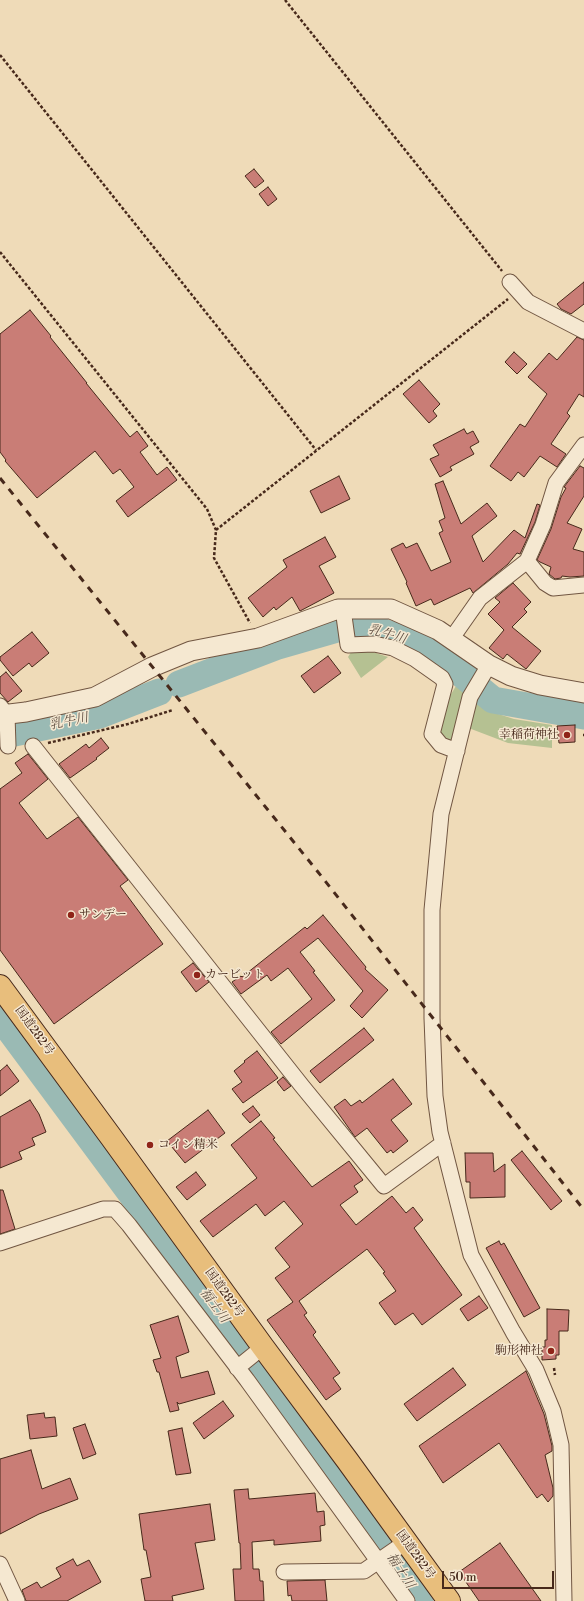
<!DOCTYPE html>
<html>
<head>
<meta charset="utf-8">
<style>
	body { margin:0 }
	#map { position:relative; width:584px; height:1601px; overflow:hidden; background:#efdbb8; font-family:"Libre Bodoni",serif }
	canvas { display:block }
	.scale { position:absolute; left:442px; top:1571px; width:112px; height:18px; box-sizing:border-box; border:2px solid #47291b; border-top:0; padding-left:5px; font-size:12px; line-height:14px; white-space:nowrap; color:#47291b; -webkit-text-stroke:3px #f5e8d1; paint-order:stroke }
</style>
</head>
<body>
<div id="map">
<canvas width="584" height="1601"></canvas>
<div class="scale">50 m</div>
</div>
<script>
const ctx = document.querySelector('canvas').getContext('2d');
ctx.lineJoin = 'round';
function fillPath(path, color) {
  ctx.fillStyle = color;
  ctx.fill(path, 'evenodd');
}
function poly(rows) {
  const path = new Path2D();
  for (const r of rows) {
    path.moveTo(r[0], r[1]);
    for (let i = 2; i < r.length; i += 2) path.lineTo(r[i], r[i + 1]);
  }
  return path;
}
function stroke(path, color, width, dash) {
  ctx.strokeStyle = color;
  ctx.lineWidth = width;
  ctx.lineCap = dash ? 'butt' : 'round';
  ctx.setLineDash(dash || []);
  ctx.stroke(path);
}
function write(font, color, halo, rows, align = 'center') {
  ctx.font = font + ' "Libre Bodoni","Noto Serif JP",serif';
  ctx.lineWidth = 3;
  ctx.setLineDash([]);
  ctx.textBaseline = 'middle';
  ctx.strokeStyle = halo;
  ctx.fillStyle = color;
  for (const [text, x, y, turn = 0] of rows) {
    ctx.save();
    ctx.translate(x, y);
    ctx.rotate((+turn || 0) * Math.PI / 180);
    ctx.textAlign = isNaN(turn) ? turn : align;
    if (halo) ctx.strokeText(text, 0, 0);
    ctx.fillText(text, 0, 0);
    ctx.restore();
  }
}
fillPath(poly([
	[355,646,388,657,361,678,348,657],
	[456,686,466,693,452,745,437,730,442,709],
	[474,700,495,713,514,719,552,725,552,748,508,743,466,727]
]), '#b5c192');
stroke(poly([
	[179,684,278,646,337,629,369,627,430,648,493,700,584,716],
	[0,736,100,715,159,692],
	[0,1017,204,1292,372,1529,420,1601]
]), '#9abab4', 27);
const building = poly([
	[254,169,264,181,255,188,245,176,254,169],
	[268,187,277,199,268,206,259,194,268,187],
	[584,282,584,304,571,314,561,309,557,304,584,282],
	[30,310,51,336,50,337,87,383,86,383,130,437,137,431,148,446,140,452,157,475,167,467,177,480,128,517,116,501,134,487,120,469,113,474,95,451,37,498,5,461,6,460,0,452,0,334,30,310],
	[577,337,584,340,584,397,579,394,567,413,570,416,551,444,566,454,557,467,540,456,524,477,518,472,511,481,490,466,520,424,525,427,547,394,528,377,549,353,557,360,577,337],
	[514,352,527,364,517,374,505,362,514,352],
	[419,380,440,404,433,411,437,416,429,423,403,394,419,380],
	[464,429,467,434,473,431,479,442,470,447,474,454,450,467,452,470,440,477,430,459,439,455,433,445,464,429],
	[580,466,584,468,584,496,567,523,582,529,573,549,584,552,584,576,570,577,562,576,561,578,555,579,549,574,551,567,540,562,537,560,551,529,561,497,566,488,564,487,580,466],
	[339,476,350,499,321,513,310,491,339,476],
	[443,481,461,524,487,503,497,516,472,536,483,562,514,530,525,538,537,504,540,505,535,522,520,554,517,553,508,564,473,593,470,588,434,605,431,599,416,606,406,583,407,582,391,549,403,543,406,548,417,543,431,571,451,562,439,533,443,531,439,521,445,518,435,484,443,481],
	[325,537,336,557,319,566,334,593,300,611,292,597,276,610,274,607,263,617,248,598,287,567,283,560,325,537],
	[513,583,531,602,524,609,527,612,512,627,541,651,526,669,507,654,503,659,489,648,504,630,488,614,500,602,495,598,513,583],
	[32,632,49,653,32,667,29,663,13,676,0,660,0,657,32,632],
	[328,656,341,673,314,693,301,676,328,656],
	[6,672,22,691,8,702,0,693,0,677,6,672],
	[575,725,575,742,559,743,557,726,575,725],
	[101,738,109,748,96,758,97,759,70,778,59,764,86,744,89,748,101,738],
	[28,754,48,779,19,803,47,839,78,817,128,880,120,886,163,944,54,1024,0,950,0,789,22,773,15,763,28,754],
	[323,915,366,967,365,969,388,990,362,1018,350,1006,363,991,318,938,300,952,315,971,313,972,335,1000,281,1044,271,1032,312,999,288,968,271,981,267,975,241,994,232,982,241,976,242,977,305,927,307,929,323,915],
	[193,963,209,982,196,992,181,972,193,963],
	[364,1028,374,1040,320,1083,310,1071,364,1028],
	[257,1051,278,1078,243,1103,232,1089,242,1082,234,1071,245,1062,244,1061,257,1051],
	[7,1065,19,1081,0,1096,0,1071,7,1065],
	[283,1077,291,1086,284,1091,277,1082,283,1077],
	[393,1079,412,1104,391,1120,408,1141,393,1153,391,1150,387,1153,367,1128,355,1137,334,1107,345,1099,351,1106,360,1100,362,1103,393,1079],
	[30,1100,39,1114,46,1132,32,1138,35,1145,19,1152,22,1159,0,1168,0,1117,30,1100],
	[253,1106,260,1115,250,1123,242,1114,253,1106],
	[208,1110,225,1133,185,1163,167,1141,208,1110],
	[261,1121,275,1138,273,1139,312,1187,349,1161,363,1180,354,1186,358,1192,340,1205,356,1225,392,1196,406,1213,413,1207,423,1220,414,1228,462,1295,422,1325,413,1313,395,1325,379,1303,396,1291,383,1273,385,1272,367,1249,299,1301,307,1313,304,1315,316,1332,313,1335,340,1373,333,1378,341,1389,326,1400,267,1320,293,1302,275,1278,290,1267,275,1248,303,1224,284,1201,265,1216,256,1204,213,1237,200,1221,257,1178,231,1145,261,1121],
	[522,1151,562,1201,551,1210,511,1160,522,1151],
	[465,1153,493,1153,494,1172,505,1164,505,1197,470,1198,470,1182,466,1182,465,1153],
	[196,1172,206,1185,187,1200,176,1187,196,1172],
	[0,1190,3,1190,15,1229,0,1234,0,1190],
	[499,1241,501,1245,504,1243,540,1308,524,1317,486,1248,499,1241],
	[479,1296,488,1308,468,1321,460,1309,479,1296],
	[547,1309,569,1310,568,1331,559,1331,559,1355,556,1355,556,1359,542,1360,542,1347,545,1347,545,1340,547,1340,547,1309],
	[178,1316,189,1352,176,1357,181,1378,208,1371,215,1394,179,1404,177,1402,179,1410,170,1412,159,1372,157,1372,153,1360,161,1358,150,1325,178,1316],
	[453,1368,466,1385,417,1421,404,1404,453,1368],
	[526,1371,544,1414,552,1446,552,1451,545,1455,553,1488,553,1496,548,1502,542,1494,537,1498,499,1443,443,1483,419,1446,526,1371],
	[223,1401,234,1416,204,1439,193,1423,223,1401],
	[44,1413,45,1418,55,1417,57,1436,30,1439,27,1415,44,1413],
	[85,1424,96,1454,83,1459,73,1428,85,1424],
	[182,1428,191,1473,176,1475,168,1431,182,1428],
	[31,1450,42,1489,70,1478,78,1499,39,1514,0,1534,0,1459,31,1450],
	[248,1489,249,1499,315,1493,317,1512,324,1511,325,1525,320,1526,321,1541,274,1545,274,1540,252,1542,253,1569,259,1569,260,1581,263,1581,264,1601,235,1601,233,1569,241,1569,240,1543,239,1543,234,1490,248,1489],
	[210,1504,215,1540,195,1543,204,1589,172,1596,173,1601,145,1601,141,1579,151,1577,146,1550,144,1550,139,1514,210,1504],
	[500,1543,541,1601,479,1601,459,1572,500,1543],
	[73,1559,77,1566,89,1560,101,1582,67,1601,26,1601,22,1590,37,1582,41,1588,61,1577,56,1568,73,1559],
	[325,1580,327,1601,292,1601,291,1595,288,1596,287,1581,325,1580]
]);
fillPath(building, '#c97d76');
stroke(building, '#47291b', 1);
const minor = poly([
	[510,282,528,302,584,331],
	[527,561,545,583,553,588,584,585],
	[343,609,348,645,374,644,393,648,415,659,442,678,445,684,432,734,441,745,457,751],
	[452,638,480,598,527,561,543,525,556,483,584,445],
	[489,665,470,697,441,814,432,910,432,1018,435,1096,440,1132,471,1255,513,1332,536,1370,553,1411,561,1445,564,1601],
	[0,706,7,715,8,746],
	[33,746,302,1086,384,1186,443,1143],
	[0,1243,103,1209,115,1209,129,1225,247,1380,407,1601],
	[237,1368,263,1347],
	[0,1564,17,1601],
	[284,1572,364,1571,406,1542]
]);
const tertiary = poly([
	[0,715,26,712,95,697,152,667,191,651,258,638,338,609,391,609,438,630,489,665,511,676,540,685,584,693]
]);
const trunk = poly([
	[0,986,111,1137,263,1347,347,1460,449,1601]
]);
stroke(minor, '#715642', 17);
stroke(tertiary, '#715642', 21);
stroke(trunk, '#47291b', 24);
stroke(poly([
	[285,0,502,271],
	[0,55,316,450],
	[0,252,207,509,216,530,214,558,250,623],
	[216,530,508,299],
	[583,735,584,735],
	[48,743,128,724,173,710],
	[554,1368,555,1375]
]), '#47291b', 2.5, [3, 2]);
stroke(minor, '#f5e8d1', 15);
stroke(tertiary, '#f5e8d1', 19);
stroke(trunk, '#e8be7c', 22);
stroke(poly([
	[0,478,318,872,584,1210]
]), '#47291b', 3, [7, 7]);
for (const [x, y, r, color] of [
	[567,735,4,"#8f2418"],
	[71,915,4,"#8f2418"],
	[197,975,4,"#8f2418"],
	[150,1145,4,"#8f2418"],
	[551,1351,4,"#8f2418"]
]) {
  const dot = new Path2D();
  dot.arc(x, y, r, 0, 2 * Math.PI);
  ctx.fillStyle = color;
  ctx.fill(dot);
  stroke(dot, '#f5e8d1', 1.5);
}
write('12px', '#47291b', '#f5e8d1', [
	["幸稲荷神社",559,735,"right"],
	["サンデー",79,915],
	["カービット",205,975],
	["コイン精米",158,1145],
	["駒形神社",543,1351,"right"]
], 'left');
write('12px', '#47291b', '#f5e8d1', [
	["国道282号",34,1031,54],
	["国道282号",224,1293,54],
	["国道282号",415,1555,54]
]);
write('italic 13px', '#5c4d41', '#f5e8d1', [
	["乳牛川",387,635,16],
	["乳牛川",69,722,-12],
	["福士川",214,1306,54],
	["福士川",400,1571,57]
]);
</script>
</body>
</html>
